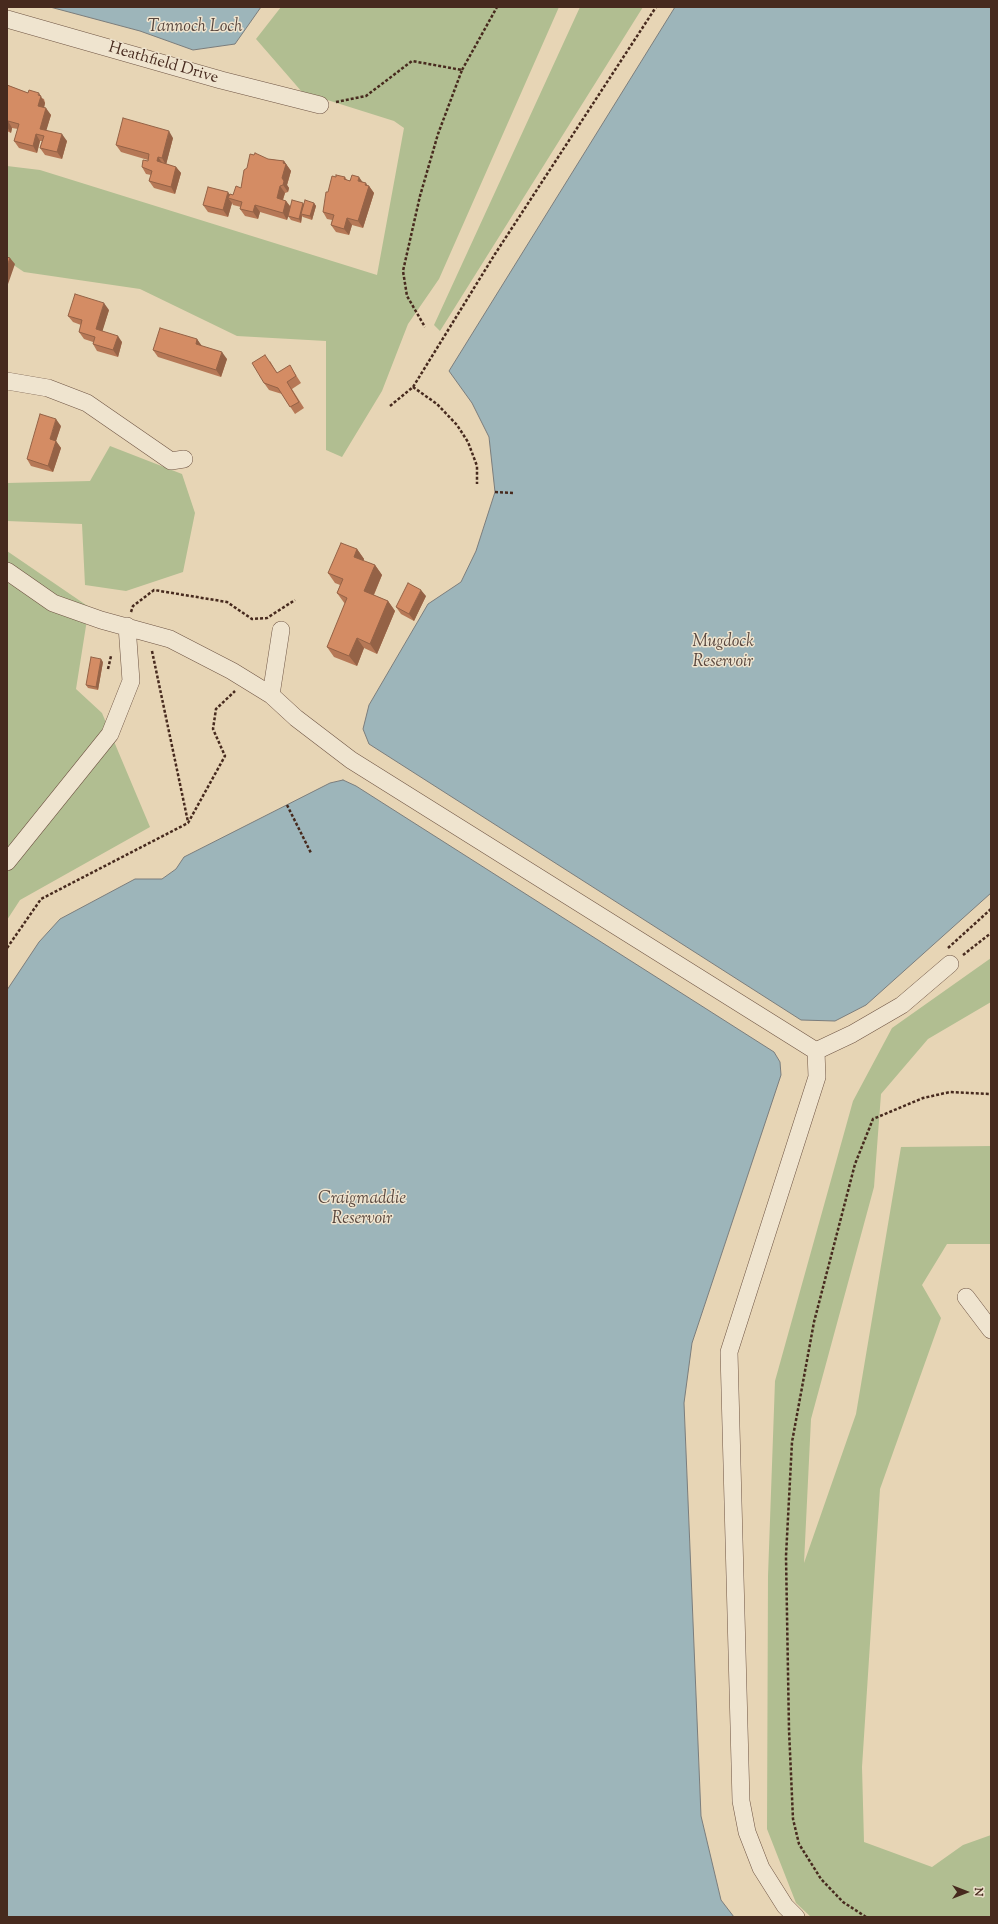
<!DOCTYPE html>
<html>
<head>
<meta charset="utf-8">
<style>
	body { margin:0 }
	#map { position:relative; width:998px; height:1924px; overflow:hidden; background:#e7d5b5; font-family:"Sorts Mill Goudy",serif }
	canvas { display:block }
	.frame { position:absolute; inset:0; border:8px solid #472a1e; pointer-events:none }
	.north { position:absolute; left:946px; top:1872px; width:40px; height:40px; -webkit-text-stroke:3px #efe4cf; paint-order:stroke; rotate:90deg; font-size:11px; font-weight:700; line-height:16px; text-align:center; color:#472a1e }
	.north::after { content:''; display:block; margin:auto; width:14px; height:18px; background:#472a1e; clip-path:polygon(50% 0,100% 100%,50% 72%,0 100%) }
</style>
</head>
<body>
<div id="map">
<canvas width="998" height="1924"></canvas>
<div class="frame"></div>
<div class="north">N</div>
</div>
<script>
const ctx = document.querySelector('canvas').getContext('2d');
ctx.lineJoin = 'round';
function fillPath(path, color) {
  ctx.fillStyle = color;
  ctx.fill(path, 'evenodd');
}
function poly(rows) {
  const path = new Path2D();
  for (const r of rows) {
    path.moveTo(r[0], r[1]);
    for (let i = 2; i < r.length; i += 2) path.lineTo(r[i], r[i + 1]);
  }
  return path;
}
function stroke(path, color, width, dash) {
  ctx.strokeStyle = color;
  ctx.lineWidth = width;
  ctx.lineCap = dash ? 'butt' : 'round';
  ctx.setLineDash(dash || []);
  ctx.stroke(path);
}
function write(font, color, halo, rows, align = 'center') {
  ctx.font = font + ' "Sorts Mill Goudy",serif';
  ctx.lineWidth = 3;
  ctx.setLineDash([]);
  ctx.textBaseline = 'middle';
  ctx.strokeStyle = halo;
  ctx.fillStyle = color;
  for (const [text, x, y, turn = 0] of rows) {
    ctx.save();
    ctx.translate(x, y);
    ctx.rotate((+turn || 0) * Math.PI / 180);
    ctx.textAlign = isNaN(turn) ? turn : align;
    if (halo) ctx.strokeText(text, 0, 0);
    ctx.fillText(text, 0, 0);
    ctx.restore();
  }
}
fillPath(poly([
	[281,7,559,7,439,279,408,324,382,391,342,457,326,450,326,341,237,336,140,289,24,272,12,264,7,258,7,166,40,170,377,275,404,128,394,121,302,92,256,39],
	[580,7,643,7,440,331,434,325],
	[110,446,182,474,195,513,183,572,126,591,85,585,82,524,7,521,7,483,90,481],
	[7,551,89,607,76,689,102,713,150,827,20,900,7,920],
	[991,958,991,1002,928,1039,881,1094,874,1187,811,1419,804,1563,856,1414,901,1147,991,1146,991,1244,947,1244,922,1285,941,1318,880,1489,862,1767,864,1842,932,1867,963,1845,991,1835,991,1917,811,1917,796,1903,767,1829,768,1576,775,1381,853,1101,892,1028]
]), '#b1be91');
const water = poly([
	[50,7,261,7,235,44,193,50,140,31,50,7],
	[675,7,991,7,991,893,866,1005,835,1021,801,1020,369,744,363,729,369,705,428,604,461,582,476,551,495,492,489,437,472,403,449,371,675,7],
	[343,780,356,786,774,1052,780,1062,781,1075,692,1343,684,1403,701,1816,721,1900,734,1917,7,1917,7,990,39,942,60,919,135,879,162,879,176,869,184,857,330,783,343,780]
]);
fillPath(water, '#9db5ba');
stroke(water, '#7b7d7c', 1);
const minor = poly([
	[7,19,221,80,320,105],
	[7,381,48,388,87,403,171,461,184,459],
	[7,571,53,603,101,620,170,639,232,671,271,695,296,718,351,760,816,1051,817,1077,729,1352,741,1801,747,1832,761,1868,785,1906,796,1917],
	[271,695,281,630],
	[7,862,110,734,131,681,127,626],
	[816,1051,852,1034,902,1005,950,964],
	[966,1297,991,1330]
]);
stroke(minor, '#6f5544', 18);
stroke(poly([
	[462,70,497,7],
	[336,102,366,96,412,61,462,70,438,134,420,196,403,271,407,296,425,327],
	[413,387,437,404,457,425,468,442,477,466,477,484],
	[390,406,413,387,495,254,656,7],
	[495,492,514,493],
	[131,612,133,606,154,590,227,602,252,619,267,618,295,600],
	[152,651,188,822],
	[108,669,111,656],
	[287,805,311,853],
	[7,948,41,899,188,823,225,756,213,729,216,709,235,691],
	[948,948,991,909],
	[963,955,991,933],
	[866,1917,843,1902,821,1879,799,1844,793,1819,789,1730,786,1556,792,1442,814,1322,855,1164,873,1119,923,1098,950,1092,991,1094]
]), '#472a1e', 2.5, [3, 2]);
stroke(minor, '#efe4cf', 17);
fillPath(poly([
	[7,85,44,99,45,103,44,107,51,115,46,130,67,141,62,159,45,155,40,148,42,141,40,141,37,153,19,148,14,141,18,129,12,128,11,133,7,131],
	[173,138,166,164,176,167,181,173,175,194,154,188,149,181,151,175,146,174,142,167,148,161,148,160,121,152,116,145],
	[268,159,284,161,291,171,287,185,289,188,288,192,285,193,283,200,286,201,291,207,303,203,303,204,314,203,316,206,312,220,303,217,302,216,301,223,291,220,288,216,287,220,260,212,258,219,245,216,240,209,241,207,233,205,232,203,228,217,208,212,203,205,229,194,233,195,241,188],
	[336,177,345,177,347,180,363,182,369,186,374,193,363,228,352,225,349,235,336,232,331,225,332,220,327,219,323,212],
	[109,310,102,331,122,342,118,357,97,351,93,344,93,342,84,339,79,332,81,325,73,322,68,316],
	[197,339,201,346,227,359,221,377,158,357,153,350],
	[270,361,277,373,294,372,301,383,292,389,304,408,295,414,282,394,269,390,264,383],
	[61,426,56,441,61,448,53,472,31,466,27,459],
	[357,549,364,559,363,561,375,565,382,575,374,595,388,601,395,611,377,654,364,648,357,666,334,657,327,647,345,604,337,593,340,585,335,583,328,573],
	[426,596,414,621,401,614,396,607],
	[103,662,98,690,88,688,86,685]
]), '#b67856');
fillPath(poly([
	[39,93,45,103,43,113,38,106],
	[46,108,51,115,45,135,40,129],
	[8,121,12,128,11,133,7,127],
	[169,131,173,138,166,165,162,158],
	[36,134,40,141,37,153,33,146],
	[62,134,67,141,62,159,57,152],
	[158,157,163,164,157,161],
	[284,161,291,171,287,185,289,188,288,192,283,185,282,178],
	[176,167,181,173,175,194,171,187],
	[359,177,364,184,358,181],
	[366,183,368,187,369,186,374,193,363,228,358,221],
	[280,186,285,193,281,205,277,198],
	[228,192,233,199,228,198,232,203,228,217,223,210],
	[286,201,291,208,287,220,283,213],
	[303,203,305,206,301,214,302,216,301,223,299,219],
	[314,203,316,206,312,220,310,216],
	[255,205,260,212,258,219,253,212],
	[347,218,352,225,349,235,344,229],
	[10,258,15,264,7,287,7,266],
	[104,303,109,310,101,336,96,329],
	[118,336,122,342,118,357,113,350],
	[197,339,202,346,196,344],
	[222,352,227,359,221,377,216,370],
	[56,419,61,426,56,441,61,448,53,472,48,466,50,439],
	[357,549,364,559,361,567,354,557],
	[375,565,382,575,371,601,364,591],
	[421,590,426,596,414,621,409,614],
	[388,601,395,611,377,654,370,644],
	[357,638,364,648,357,666,349,656],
	[101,659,103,662,98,690,96,687]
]), '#946246');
const building = poly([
	[7,85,28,93,29,90,39,93,38,95,41,96,38,106,46,108,40,129,62,134,57,152,40,148,44,136,36,134,33,146,14,141,19,124,8,121,7,123,7,85],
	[123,118,169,131,162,158,158,157,157,161,176,167,171,187,149,181,152,171,142,167,143,160,148,161,149,154,116,145,123,118],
	[255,153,268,159,284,161,283,163,286,164,282,178,284,181,283,185,280,186,277,198,286,201,283,213,255,205,253,212,240,209,242,202,228,198,230,194,233,195,236,186,241,188,244,170,247,168,250,154,254,155,255,153],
	[336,175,345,177,344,179,350,181,352,175,359,177,358,181,366,183,365,185,369,186,358,221,347,218,344,229,331,225,334,215,323,212,326,192,328,192,332,176,336,177,336,175],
	[208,187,228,192,223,210,203,205,208,187],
	[292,200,303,203,299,219,288,216,292,200],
	[305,200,314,203,310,216,301,214,305,200],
	[7,257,10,258,7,266,7,257],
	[75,294,104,303,96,329,118,336,113,350,93,344,95,337,79,332,82,320,68,316,75,294],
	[160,328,197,339,196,344,222,352,216,370,153,350,160,328],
	[265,355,277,373,290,365,296,376,287,382,299,402,290,407,278,388,264,383,252,363,265,355],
	[40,414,56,419,50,439,56,441,48,466,27,459,40,414],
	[341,543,357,549,354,557,375,565,364,591,388,601,370,644,357,638,349,656,327,647,347,598,337,593,343,579,328,573,341,543],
	[408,583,421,590,409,614,396,607,408,583],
	[91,657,101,659,96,687,86,685,91,657]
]);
fillPath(building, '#d48c64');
stroke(building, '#946246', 1);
write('16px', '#472a1e', '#efe4cf', [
	["Heathfield Drive",163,64,16]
]);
write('italic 17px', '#58463d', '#efe4cf', [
	["Tannoch Loch",195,28],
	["Mugdock",723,643],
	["Reservoir",723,663],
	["Craigmaddie",362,1200],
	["Reservoir",362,1220]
]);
</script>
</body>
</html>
